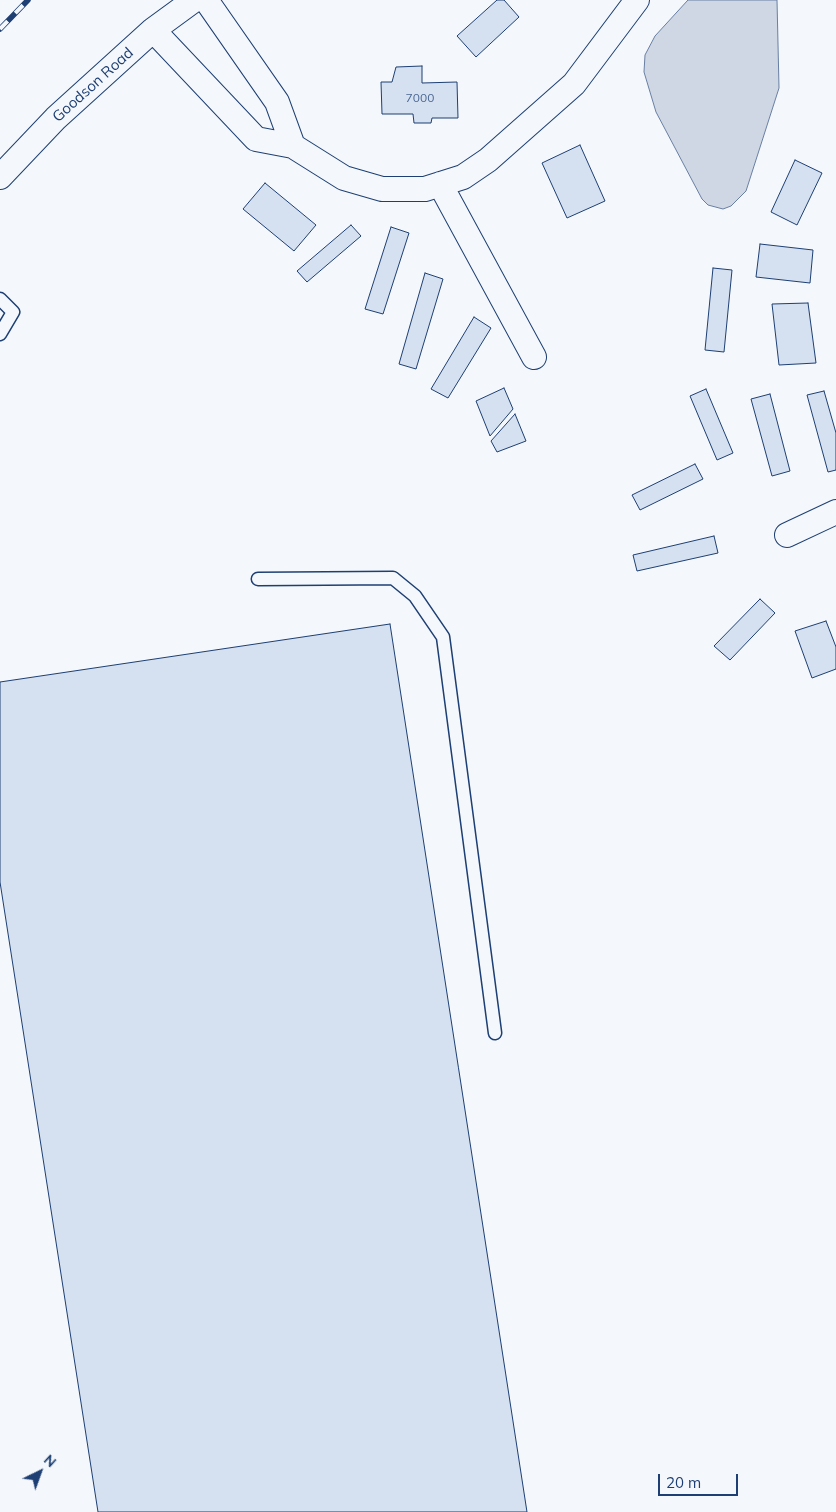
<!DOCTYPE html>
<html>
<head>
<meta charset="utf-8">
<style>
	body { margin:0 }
	#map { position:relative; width:836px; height:1512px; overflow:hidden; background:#f4f7fb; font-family:Mulish,sans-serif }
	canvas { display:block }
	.north { position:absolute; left:15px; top:1447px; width:50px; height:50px; -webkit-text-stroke:4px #f4f7fb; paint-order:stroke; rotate:42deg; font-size:14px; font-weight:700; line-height:20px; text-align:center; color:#1d3f73 }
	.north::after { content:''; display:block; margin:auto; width:18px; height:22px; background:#1d3f73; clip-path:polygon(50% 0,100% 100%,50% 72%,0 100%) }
	.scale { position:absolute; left:658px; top:1474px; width:80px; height:22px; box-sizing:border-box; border:2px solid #1d3f73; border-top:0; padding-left:6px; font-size:15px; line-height:18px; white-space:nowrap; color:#1d3f73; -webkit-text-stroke:4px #f4f7fb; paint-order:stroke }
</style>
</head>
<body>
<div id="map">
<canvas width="836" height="1512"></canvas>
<div class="north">N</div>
<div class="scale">20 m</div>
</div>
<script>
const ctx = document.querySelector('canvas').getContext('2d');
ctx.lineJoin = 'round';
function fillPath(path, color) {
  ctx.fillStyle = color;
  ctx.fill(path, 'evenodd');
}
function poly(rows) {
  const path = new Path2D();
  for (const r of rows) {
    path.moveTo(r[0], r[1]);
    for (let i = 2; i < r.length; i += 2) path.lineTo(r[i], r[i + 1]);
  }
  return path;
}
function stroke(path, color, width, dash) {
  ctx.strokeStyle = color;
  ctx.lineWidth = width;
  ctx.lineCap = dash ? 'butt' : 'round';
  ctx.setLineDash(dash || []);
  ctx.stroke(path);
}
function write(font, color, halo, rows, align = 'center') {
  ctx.font = font + ' Mulish,sans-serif';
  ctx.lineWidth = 4;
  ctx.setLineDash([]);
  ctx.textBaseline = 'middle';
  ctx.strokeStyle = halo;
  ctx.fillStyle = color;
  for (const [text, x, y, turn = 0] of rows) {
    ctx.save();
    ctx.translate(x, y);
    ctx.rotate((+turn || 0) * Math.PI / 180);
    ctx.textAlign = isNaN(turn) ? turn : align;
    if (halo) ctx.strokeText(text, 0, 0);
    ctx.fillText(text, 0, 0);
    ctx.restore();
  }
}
const water = poly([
	[688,0,777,0,779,88,746,191,731,206,723,209,708,205,702,199,656,112,644,72,645,55,655,36,688,0]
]);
fillPath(water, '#cfd7e4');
stroke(water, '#687fa3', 1);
const building = poly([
	[497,0,504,0,519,17,476,57,457,36,497,0],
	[422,66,422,83,457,82,458,118,432,118,431,123,414,123,413,114,382,114,381,82,392,82,396,67,422,66],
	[580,145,605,201,567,218,542,163,580,145],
	[795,160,822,173,797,225,771,212,795,160],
	[265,183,316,225,294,251,243,209,265,183],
	[351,225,361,236,307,282,297,271,351,225],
	[391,227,409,233,383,314,365,309,391,227],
	[760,244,813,250,810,283,756,277,760,244],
	[713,268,732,270,724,352,705,350,713,268],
	[425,273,443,279,416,369,399,364,425,273],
	[808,303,816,363,779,365,772,304,808,303],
	[474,317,491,328,448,398,431,389,474,317],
	[504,388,513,409,490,436,476,401,504,388],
	[706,389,733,453,717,460,690,396,706,389],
	[824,391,836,433,836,470,828,472,807,395,824,391],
	[770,394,790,471,772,476,751,399,770,394],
	[515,414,526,441,497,452,491,441,515,414],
	[695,464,703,479,640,510,632,495,695,464],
	[714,536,718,553,637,571,633,555,714,536],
	[760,599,775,613,730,660,714,646,760,599],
	[826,621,836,647,836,669,812,678,795,631,826,621],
	[390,624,527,1512,98,1512,0,882,0,682,390,624]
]);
fillPath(building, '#d5e0f0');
stroke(building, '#1d3f73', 1);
const service = poly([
	[0,299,13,312,0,334],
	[258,579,393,578,415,596,443,637,495,1033]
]);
const minor = poly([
	[206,0,277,102,293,146],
	[153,30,256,139,293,146,344,178,382,189,425,189,463,177,488,160,574,84,637,0],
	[0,177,56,118,153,30,194,0],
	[440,184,534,357],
	[787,535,836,512]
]);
stroke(service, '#1d3f73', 15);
stroke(minor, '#1d3f73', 26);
stroke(service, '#f4f7fb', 12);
stroke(minor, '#f4f7fb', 24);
const rail = poly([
	[0,29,28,0]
]);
stroke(rail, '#1d3f73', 5.5);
stroke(rail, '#f4f7fb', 4, [11]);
write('12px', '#4b6792', null, [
	["7000",420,98]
]);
write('15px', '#1d3f73', '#f4f7fb', [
	["Goodson Road",93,85,-42]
]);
</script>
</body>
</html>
